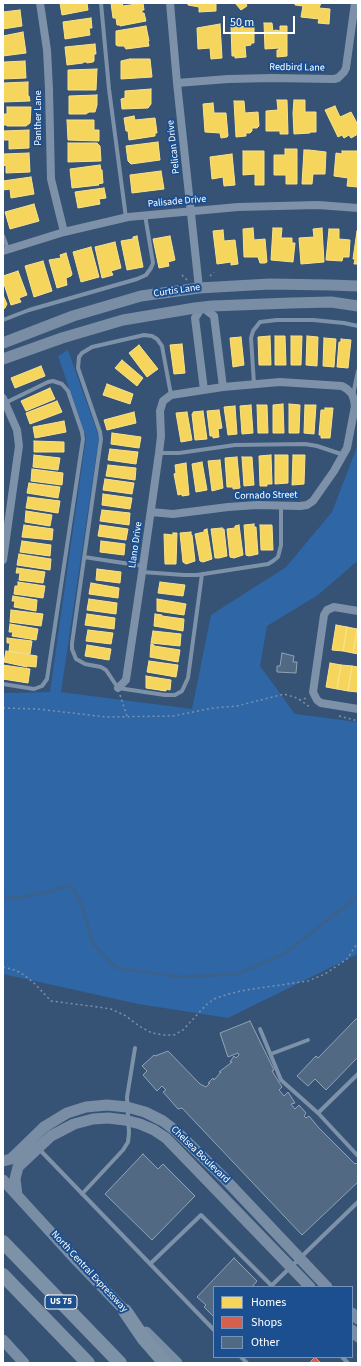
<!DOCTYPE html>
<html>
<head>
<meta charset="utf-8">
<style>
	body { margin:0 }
	#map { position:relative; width:361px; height:1366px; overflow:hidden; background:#365274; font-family:"Source Sans 3",sans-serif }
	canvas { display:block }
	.frame { position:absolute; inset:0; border:4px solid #fff; pointer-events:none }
	.legend { position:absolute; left:213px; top:1286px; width:140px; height:72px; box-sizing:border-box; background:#1b4f8f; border:1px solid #7695bc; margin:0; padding:5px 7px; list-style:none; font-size:12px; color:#fff }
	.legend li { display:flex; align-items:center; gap:8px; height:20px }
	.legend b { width:20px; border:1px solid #7695bc }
	.scale { position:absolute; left:223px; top:16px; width:72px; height:18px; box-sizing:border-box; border:2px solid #fff; border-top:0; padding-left:5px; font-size:12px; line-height:14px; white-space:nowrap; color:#fff; -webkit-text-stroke:3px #1b4f8f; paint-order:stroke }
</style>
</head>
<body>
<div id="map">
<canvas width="361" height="1366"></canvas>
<div class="frame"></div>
<ul class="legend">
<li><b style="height:11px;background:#f6d55c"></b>Homes</li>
<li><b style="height:11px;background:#d6604d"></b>Shops</li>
<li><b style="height:11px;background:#526984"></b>Other</li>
</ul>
<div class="scale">50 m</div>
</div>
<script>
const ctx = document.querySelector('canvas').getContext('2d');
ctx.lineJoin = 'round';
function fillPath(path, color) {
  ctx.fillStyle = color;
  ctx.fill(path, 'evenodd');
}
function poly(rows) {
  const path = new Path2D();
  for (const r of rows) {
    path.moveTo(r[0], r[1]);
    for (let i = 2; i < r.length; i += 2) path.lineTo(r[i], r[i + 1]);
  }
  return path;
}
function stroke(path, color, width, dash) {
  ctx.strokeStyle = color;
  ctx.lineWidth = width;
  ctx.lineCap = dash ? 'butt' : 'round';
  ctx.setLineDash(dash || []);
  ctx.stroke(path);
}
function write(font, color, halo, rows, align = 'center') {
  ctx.font = font + ' "Source Sans 3",sans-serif';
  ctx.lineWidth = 4;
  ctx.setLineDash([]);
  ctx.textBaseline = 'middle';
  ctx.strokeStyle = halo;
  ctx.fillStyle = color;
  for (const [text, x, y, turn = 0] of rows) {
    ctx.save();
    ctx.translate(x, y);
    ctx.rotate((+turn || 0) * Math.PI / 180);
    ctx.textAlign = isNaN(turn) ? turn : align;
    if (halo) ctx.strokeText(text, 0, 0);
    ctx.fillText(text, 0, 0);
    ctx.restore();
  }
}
fillPath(poly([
	[68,350,99,437,61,692,192,709,211,615,286,567,332,512,358,444,358,562,355,563,318,595,267,626,260,666,295,714,358,722,358,954,228,1018,138,1004,3,974,3,693,50,692,86,437,58,356]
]), '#2f66a5');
const homes = poly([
	[60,3,87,3,88,10,62,15,60,3],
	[111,3,122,3,123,6,143,3,144,10,142,10,142,13,144,13,146,21,120,26,120,25,117,25,116,18,113,18,111,3],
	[188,3,216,3,216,11,199,12,199,7,188,5,188,3],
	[235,3,248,3,246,4,247,6,241,10,235,3],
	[295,3,321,3,319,8,330,9,329,24,318,23,319,19,301,17,303,6,295,5,295,3],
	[20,10,22,26,3,29,3,12,20,10],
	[91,18,92,28,89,28,90,35,65,39,63,22,91,18],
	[264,23,272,23,273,31,276,30,280,31,280,26,287,26,287,56,277,57,277,50,279,50,279,48,265,49,264,23],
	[220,24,222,58,211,59,210,48,198,49,197,28,220,24],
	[146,26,149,41,148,41,149,46,126,49,124,46,118,46,116,45,116,31,146,26],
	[254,26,254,43,251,43,251,45,245,46,246,57,235,58,235,56,232,56,231,27,254,26],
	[23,32,26,53,3,56,3,36,23,32],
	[95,44,96,54,94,54,94,61,93,62,87,63,87,62,83,62,83,63,67,65,65,47,95,44],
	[130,59,150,59,152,77,121,79,121,61,130,59],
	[25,61,26,78,3,79,4,62,25,61],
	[97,69,96,90,68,90,68,70,97,69],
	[28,82,28,96,29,96,30,101,3,102,3,83,28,82],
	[151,89,151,104,148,108,122,109,121,99,125,98,125,91,151,89],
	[97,95,97,105,95,112,89,112,86,114,69,114,69,96,97,95],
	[277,100,287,100,288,134,280,134,280,131,266,131,266,111,278,110,277,100],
	[294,100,305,100,305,112,316,112,316,132,310,132,310,133,294,134,293,113,294,100],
	[234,101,244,101,245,113,258,112,259,126,257,128,252,128,252,131,250,133,246,133,246,136,236,137,234,101],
	[213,103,214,113,226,113,228,136,227,137,221,138,220,133,205,132,203,104,213,103],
	[335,106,340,117,351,112,358,125,358,134,351,138,349,135,344,138,342,135,338,137,325,110,335,106],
	[7,107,31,107,30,123,26,126,7,126,7,125,3,125,3,114,7,114,7,107],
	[134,116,135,120,155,118,157,133,155,133,155,136,129,140,128,131,126,131,124,118,134,116],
	[67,120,94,120,94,130,99,130,99,141,68,140,67,120],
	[29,130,29,148,9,149,9,140,3,140,3,131,29,130],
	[158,142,160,160,131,164,128,161,126,146,158,142],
	[68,143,97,143,100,146,101,161,68,162,68,143],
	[285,149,297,149,297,184,286,184,286,175,274,175,274,155,285,155,285,149],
	[304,150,309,150,326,152,325,174,313,174,312,184,302,184,304,150],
	[243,151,264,151,264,185,255,185,255,174,243,175,243,151],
	[342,151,358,151,357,187,347,186,348,178,334,176,336,153,342,154,342,151],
	[29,153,30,172,6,173,6,165,3,166,3,154,29,153],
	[232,154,235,185,224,186,223,177,212,179,210,157,232,154],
	[100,165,101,170,102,170,103,183,98,184,99,185,72,188,70,169,100,165],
	[161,171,164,189,132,193,130,175,161,171],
	[31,177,34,194,11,198,10,189,3,190,3,181,31,177],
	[104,188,106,198,99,199,100,204,78,208,75,192,104,188],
	[34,204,39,221,10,229,5,212,34,204],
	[253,228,254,240,265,239,267,262,265,263,260,263,258,257,244,257,243,229,253,228],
	[273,228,282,228,281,238,292,238,292,243,295,243,293,262,271,260,273,228],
	[322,228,324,262,301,264,299,238,314,237,313,229,322,228],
	[329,229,339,229,339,239,350,240,349,257,343,257,342,261,326,260,329,229],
	[223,230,224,241,235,240,238,264,231,265,231,262,217,264,213,231,223,230],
	[357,231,358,231,358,264,354,264,355,259,353,259,357,231],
	[137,236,143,267,127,270,121,241,133,239,133,237,137,236],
	[170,236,175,260,168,262,169,266,159,268,153,239,170,236],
	[115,242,121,268,111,271,113,275,102,278,95,247,115,242],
	[91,247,99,277,81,282,73,252,91,247],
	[66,253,72,274,71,276,66,278,67,285,57,288,49,260,61,258,60,255,66,253],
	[43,261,52,291,34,297,25,266,43,261],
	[18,271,27,295,19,298,21,302,11,305,3,281,3,276,18,271],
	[3,295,7,304,5,308,3,309,3,295],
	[270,336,271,365,259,365,258,337,270,336],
	[275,336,285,336,286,365,275,365,275,336],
	[291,336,302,336,301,365,291,365,291,336],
	[307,336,318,337,317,366,306,365,307,336],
	[241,337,244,365,233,367,230,338,241,337],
	[324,338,336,339,334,367,323,366,324,338],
	[341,339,351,340,348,368,337,367,339,342,341,342,341,339],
	[182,344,185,373,174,374,170,345,182,344],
	[139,345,158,369,147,377,129,353,139,345],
	[122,360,143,378,137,386,115,368,122,360],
	[41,366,45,376,15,388,11,378,41,366],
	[107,384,133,394,130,404,103,395,107,384],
	[50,388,55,399,26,411,21,401,50,388],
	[57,401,62,412,30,424,26,413,57,401],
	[283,404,284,433,273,433,273,405,283,404],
	[289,404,300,405,299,433,289,433,289,404],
	[251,405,253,433,242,434,240,406,251,405],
	[257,405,267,405,268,433,258,433,257,405],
	[305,405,316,405,314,434,304,433,305,405],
	[235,406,237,434,228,435,224,407,235,406],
	[325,408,333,408,330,438,321,438,321,435,319,435,321,410,325,410,325,408],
	[219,410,222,428,218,429,219,437,213,438,213,436,210,436,207,411,219,410],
	[203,411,207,439,195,440,192,414,193,414,193,412,203,411],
	[134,412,136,423,107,430,104,420,134,412],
	[187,412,192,440,181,442,176,413,187,412],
	[64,421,66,432,35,438,33,427,64,421],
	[112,433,141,437,139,448,111,444,112,433],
	[34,441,64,442,64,452,34,452,34,441],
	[110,449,138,452,136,464,108,460,110,449],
	[34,455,60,458,58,470,33,467,34,455],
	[271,455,272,484,267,484,267,486,260,486,259,456,271,455],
	[275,455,288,455,288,483,275,484,275,455],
	[293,455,305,455,304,484,292,485,293,455],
	[237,457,240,488,233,489,233,487,227,487,225,458,237,457],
	[242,457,252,457,254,485,244,486,242,457],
	[220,460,223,488,212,491,208,461,220,460],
	[202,462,207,490,196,492,192,464,202,462],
	[186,463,189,495,182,496,182,494,178,495,174,474,176,473,175,465,186,463],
	[108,465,136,468,135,480,106,476,108,465],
	[32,469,63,473,62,485,31,481,32,469],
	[105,479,134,483,132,494,103,490,105,479],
	[29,483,60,487,58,498,27,493,29,483],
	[103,494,132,498,130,509,102,505,103,494],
	[28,497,60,501,58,513,26,508,28,497],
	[102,510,130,513,129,525,100,521,102,510],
	[26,511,52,515,50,526,25,522,26,511],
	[254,524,254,527,256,527,258,554,249,556,246,555,244,525,254,524],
	[24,525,53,529,52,540,22,537,24,525],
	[100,525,128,529,126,540,98,536,100,525],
	[239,525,243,555,234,558,230,557,227,529,235,528,235,526,239,525],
	[260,525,272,525,273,550,261,550,260,525],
	[222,528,222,529,224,529,227,556,219,558,215,558,211,529,222,528],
	[207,529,212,559,203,562,200,561,195,534,204,532,204,530,207,529],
	[191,532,191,535,192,535,195,561,186,564,183,562,180,533,191,532],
	[173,533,177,533,176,564,165,564,164,534,173,535,173,533],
	[22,541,51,545,50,556,20,552,22,541],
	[101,541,125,544,124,555,100,552,101,541],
	[19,554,51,559,50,570,17,565,19,554],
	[17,568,45,572,43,583,19,580,20,573,16,573,17,568],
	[97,569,121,572,120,583,96,580,97,569],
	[18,582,45,586,43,598,14,594,15,586,18,586,18,582],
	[160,582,185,585,183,596,158,593,160,582],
	[91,583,119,588,118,598,89,594,91,583],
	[13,596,37,600,36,611,14,607,15,601,12,601,13,596],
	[89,599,117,603,116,614,87,610,89,599],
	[157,599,186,604,184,615,157,611,157,599],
	[11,610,43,614,41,626,10,622,11,610],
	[87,614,115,618,114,629,85,625,87,614],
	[155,614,162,615,162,616,184,619,183,631,154,626,155,614],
	[10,624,38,629,36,640,12,636,13,632,9,632,10,624],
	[336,625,347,627,343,651,332,650,336,625],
	[347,627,357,629,353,653,343,651,347,627],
	[357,629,358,629,358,654,353,653,357,629],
	[88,630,113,633,111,644,86,641,88,630],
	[153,631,181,634,180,646,151,643,153,631],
	[7,638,32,641,30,654,9,651,10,643,7,643,7,638],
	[151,644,154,645,154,646,180,650,178,662,150,657,151,644],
	[87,645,111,649,109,660,85,656,87,645],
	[6,651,37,656,36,667,27,666,27,667,4,662,6,651],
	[149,661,178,665,176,677,147,672,149,661],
	[330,663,341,665,337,689,326,687,330,663],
	[3,665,30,669,28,683,3,679,3,665],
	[341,665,352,666,348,691,337,689,341,665],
	[352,666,358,667,358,692,348,691,352,666],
	[146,676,171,680,170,690,166,689,166,691,146,688,146,676]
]);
fillPath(homes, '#f6d55c');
stroke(homes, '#f9e28d', 1);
const shops = poly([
	[315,1357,321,1363,309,1363,315,1357]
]);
fillPath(shops, '#d6604d');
stroke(shops, '#e29082', 1);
stroke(poly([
	[3,896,14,898,41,894,71,885,81,902,93,943,116,968,181,977,237,974,284,954,358,896]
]), '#3b618d', 3);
const building = poly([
	[282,653,294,656,293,662,297,662,296,673,277,672,277,666,280,666,282,653],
	[356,1019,358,1019,358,1057,326,1090,315,1079,308,1086,297,1076,316,1056,318,1058,356,1019],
	[250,1021,274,1070,272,1071,282,1087,279,1090,284,1096,288,1092,295,1103,291,1104,295,1109,299,1105,306,1113,304,1116,306,1118,309,1116,319,1128,355,1164,356,1163,358,1165,358,1182,302,1235,182,1108,178,1109,163,1092,166,1090,162,1086,157,1091,143,1075,147,1071,142,1066,154,1055,155,1056,168,1051,200,1084,206,1087,210,1083,208,1083,213,1078,214,1080,221,1072,219,1072,232,1062,230,1062,234,1056,236,1058,239,1055,238,1053,228,1057,220,1033,250,1021],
	[143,1154,158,1169,163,1164,195,1196,152,1240,105,1194,143,1154],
	[234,1258,257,1281,252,1287,214,1287,214,1317,204,1307,206,1305,197,1297,234,1258]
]);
fillPath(building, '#526984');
stroke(building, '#92a2b6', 1);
stroke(poly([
	[182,275,187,280],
	[210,276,214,272],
	[120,695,127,716],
	[299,700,307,698],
	[3,708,38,709,106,717,173,716,213,708,237,706,284,694,297,698,310,707],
	[339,716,358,721],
	[3,967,15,970,24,975,34,983,51,1001,98,1007,111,1009,126,1016,139,1026,152,1033,164,1035,174,1035,183,1030,206,1005,214,999,228,994,246,990,308,981,325,974,347,959,358,942]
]), '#7d92a8', 1.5, [2, 3]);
stroke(poly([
	[101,3,109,89,126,218],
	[3,236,8,249],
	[3,320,29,310,137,279,146,275,151,268,153,263,145,215],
	[254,384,251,338,253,331,260,322,277,320,313,320,344,323,358,326],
	[171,395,162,346,157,339,152,336,144,335,92,347,82,353,79,357,78,368,100,432,101,439,72,643,72,649,76,659,85,664,101,667,106,670,118,688,165,695,175,695,182,691,188,678,202,574],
	[353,395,358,371],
	[159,453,179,453,235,445,305,444,317,446,344,455],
	[84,557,143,566],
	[142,572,184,575,197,575,268,564,273,561,278,557,281,545,281,505],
	[3,684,34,689,42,686,47,679,83,439,82,432,68,391,62,384,53,381,48,382,5,403],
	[260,1029,281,1080,318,1113],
	[271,1054,308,1040],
	[358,1074,318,1113,358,1156],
	[39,1149,214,1330],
	[82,1194,123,1150,128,1142,129,1133,127,1097,135,1048],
	[150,1264,201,1215,273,1287],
	[270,1287,358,1202],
	[241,1357,247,1363],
	[342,1357,348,1363]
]), '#7d92a8', 4);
stroke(poly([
	[40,3,47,50,49,89,51,179,64,232],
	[170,3,177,83,199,288],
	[177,83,228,79,272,78,334,79,338,78,344,72,346,68,355,3],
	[3,251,64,232,128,217,238,207,318,205,358,208],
	[204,390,195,318,202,307,214,316,223,387],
	[3,398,17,430,19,446,3,560],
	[358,611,334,607,327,610,324,615,313,692,317,700,321,703,358,709],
	[118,688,126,680,143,566,159,453,161,436,160,411,163,401,171,395,223,387,280,382,342,386,347,389,352,394,354,400,355,406,347,448,334,471,313,501,307,505,300,506,257,505,228,507,173,514,151,512]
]), '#7d92a8', 8);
stroke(poly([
	[3,343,73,316,141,296,199,288,270,284,330,285,358,286],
	[3,359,62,338,123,320,195,308,212,306,291,303,331,302,358,306],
	[3,1161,11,1159,44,1127,67,1113,86,1107,107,1105,127,1107,145,1112,163,1121,176,1131,223,1177,327,1287],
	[3,1180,77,1261,130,1316],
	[17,1195,15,1179,18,1167,51,1136,74,1124,93,1119,108,1118,125,1120,140,1124,154,1130,166,1138,310,1287],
	[352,1313,358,1319],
	[352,1330,358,1337],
	[146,1332,177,1363],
	[3,1340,24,1363]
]), '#798da4', 11);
stroke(poly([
	[3,1242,120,1363],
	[3,1275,88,1363],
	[125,1311,144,1339,165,1363]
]), '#7e92a7', 14);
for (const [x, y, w] of [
	[61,1302,32]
]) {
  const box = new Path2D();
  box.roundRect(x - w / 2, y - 7, w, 14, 3);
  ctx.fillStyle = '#1b4f8f';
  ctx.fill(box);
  stroke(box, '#fff', 1);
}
write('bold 9px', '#fff', null, [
	["US 75",61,1302]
]);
write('10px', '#fff', '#1b4f8f', [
	["Redbird Lane",297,68,1],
	["Panther Lane",39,118,-90],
	["Pelican Drive",174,147,-96],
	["Palisade Drive",177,202,-5],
	["Curtis Lane",177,291,-8],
	["Cornado Street",266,496,-1],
	["Llano Drive",136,545,-82],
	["Chelsea Boulevard",200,1155,44],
	["North Central Expressway",89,1272,47]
]);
</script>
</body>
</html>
